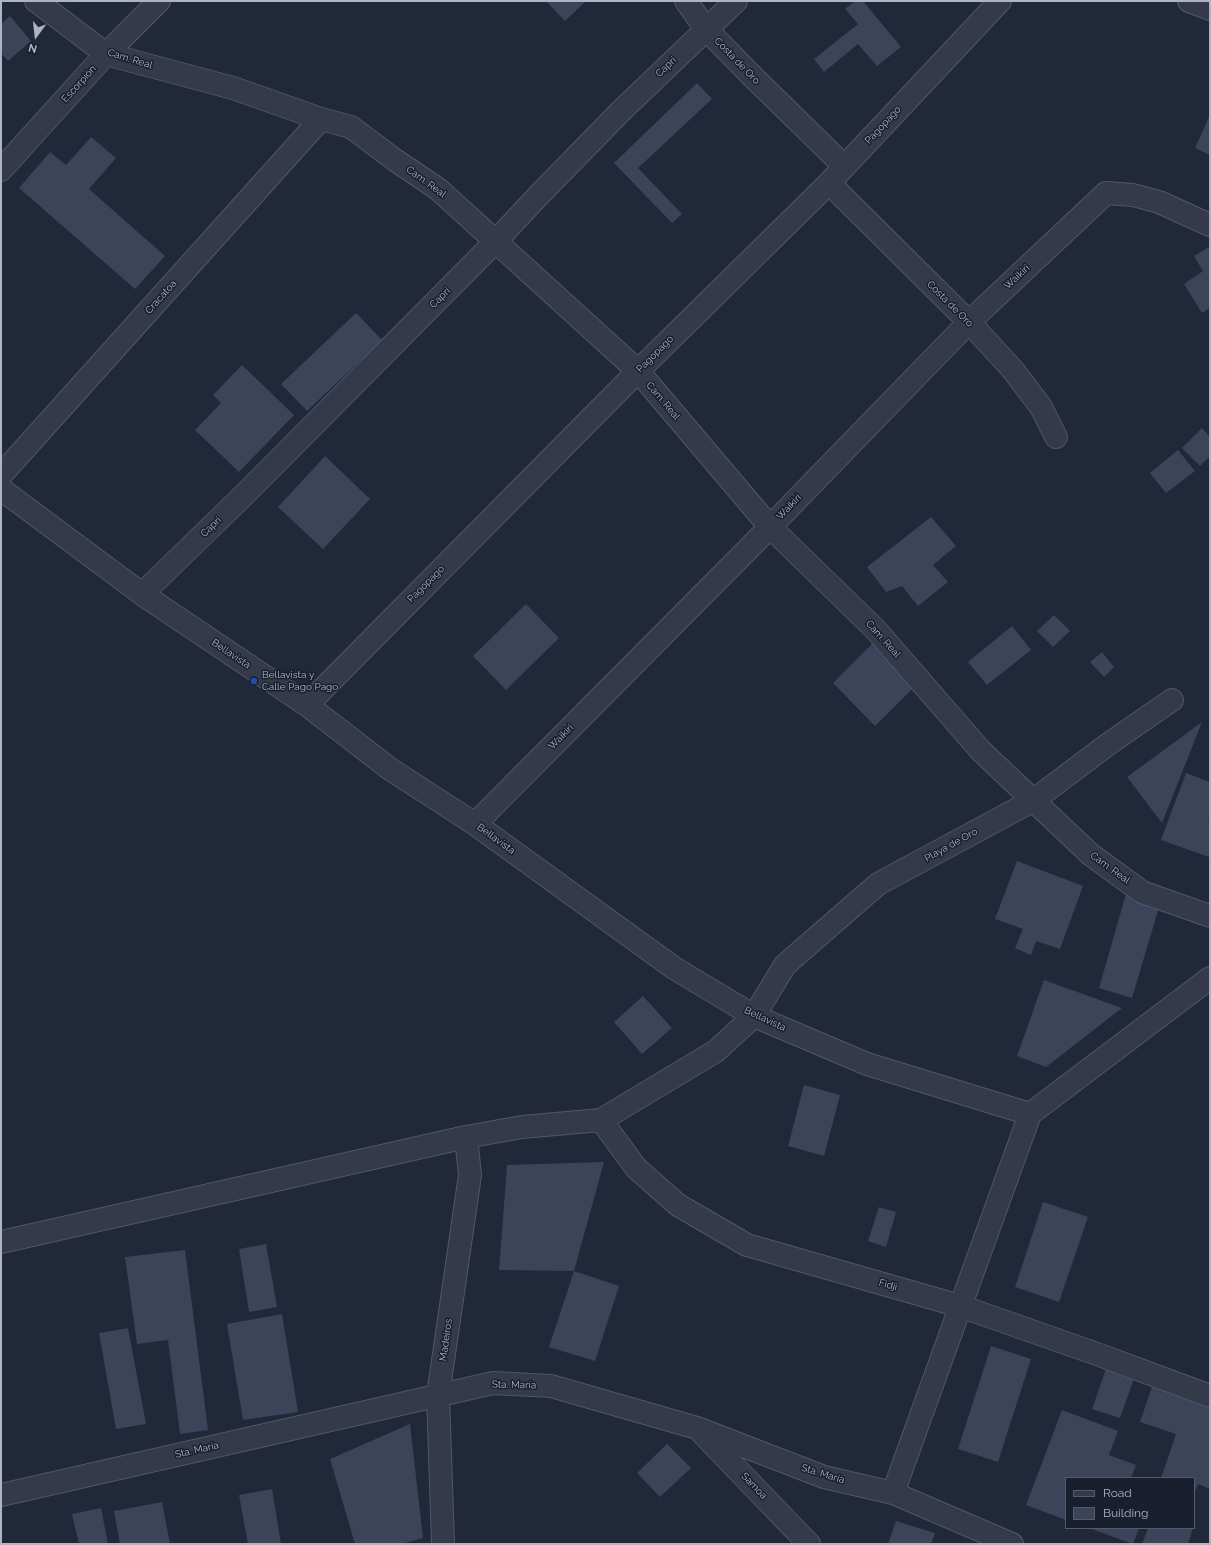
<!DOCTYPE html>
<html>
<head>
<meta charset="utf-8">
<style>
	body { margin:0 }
	#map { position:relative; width:1211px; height:1545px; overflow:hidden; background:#20283a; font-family:Raleway,sans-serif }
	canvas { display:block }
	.frame { position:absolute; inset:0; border:2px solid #aeb4c6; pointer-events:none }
	.legend { position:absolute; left:1065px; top:1477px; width:130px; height:52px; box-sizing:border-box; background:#191f2e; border:1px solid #555b6b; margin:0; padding:5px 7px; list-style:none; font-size:12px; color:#aeb4c6 }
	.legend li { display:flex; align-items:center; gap:8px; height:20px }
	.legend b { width:20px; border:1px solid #555b6b }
	.north { position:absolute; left:16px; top:16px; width:40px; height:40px; -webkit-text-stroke:3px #191f2e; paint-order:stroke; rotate:195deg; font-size:11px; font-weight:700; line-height:16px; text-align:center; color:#aeb4c6 }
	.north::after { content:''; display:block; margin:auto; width:14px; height:18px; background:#aeb4c6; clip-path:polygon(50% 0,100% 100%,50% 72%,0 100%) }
</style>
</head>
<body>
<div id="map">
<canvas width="1211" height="1545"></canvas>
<div class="frame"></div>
<ul class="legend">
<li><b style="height:5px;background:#343a4a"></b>Road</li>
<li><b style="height:11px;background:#3c445a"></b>Building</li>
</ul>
<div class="north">N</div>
</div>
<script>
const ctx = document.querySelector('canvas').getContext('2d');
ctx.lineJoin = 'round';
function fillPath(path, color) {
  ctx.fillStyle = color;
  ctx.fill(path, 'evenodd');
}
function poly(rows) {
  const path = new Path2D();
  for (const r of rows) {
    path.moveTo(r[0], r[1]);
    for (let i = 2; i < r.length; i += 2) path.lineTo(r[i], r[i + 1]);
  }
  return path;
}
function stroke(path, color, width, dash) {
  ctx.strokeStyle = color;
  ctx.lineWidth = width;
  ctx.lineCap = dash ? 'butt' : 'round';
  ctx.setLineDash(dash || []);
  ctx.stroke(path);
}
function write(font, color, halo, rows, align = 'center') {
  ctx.font = font + ' Raleway,sans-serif';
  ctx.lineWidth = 3;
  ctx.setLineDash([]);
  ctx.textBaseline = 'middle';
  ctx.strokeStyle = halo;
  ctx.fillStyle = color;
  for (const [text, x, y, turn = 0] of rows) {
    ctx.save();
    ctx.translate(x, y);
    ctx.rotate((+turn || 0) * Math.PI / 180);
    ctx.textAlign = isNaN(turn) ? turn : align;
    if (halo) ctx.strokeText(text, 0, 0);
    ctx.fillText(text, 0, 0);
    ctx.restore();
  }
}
fillPath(poly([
	[546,1,586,1,565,21],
	[855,1,863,1,901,47,877,66,858,44,824,72,814,59,858,24,845,9],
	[10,16,31,41,8,61,1,53,1,24],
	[697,83,712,99,638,168,682,214,672,223,614,163],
	[1210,115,1210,155,1195,148],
	[91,137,116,158,89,189,165,256,135,289,19,188,50,152,66,165],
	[1209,247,1210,249,1210,308,1202,313,1184,284,1203,271,1194,256],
	[356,313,382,340,307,411,281,384],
	[242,365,294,415,239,472,195,430,221,403,213,395],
	[1202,428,1210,437,1210,456,1200,466,1182,448],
	[1178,450,1195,471,1166,493,1150,473],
	[325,456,370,499,323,549,278,507],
	[931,517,956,546,933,565,948,582,918,606,902,586,886,592,867,567],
	[526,604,559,638,506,690,473,656],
	[1054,615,1070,631,1053,647,1037,631],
	[1012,626,1031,650,987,685,968,662],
	[874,642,916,685,875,726,833,683],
	[1102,652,1114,667,1104,677,1090,662],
	[1202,722,1162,823,1127,777],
	[1186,773,1210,782,1210,815,1208,819,1210,820,1209,857,1161,840],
	[1017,861,1083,886,1060,949,1036,941,1031,955,1015,948,1023,929,995,919],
	[1126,894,1160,904,1132,998,1099,988],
	[1044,980,1122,1008,1046,1067,1017,1056],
	[643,996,672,1028,642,1054,614,1022],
	[804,1085,840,1095,824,1156,788,1146],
	[604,1162,574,1271,499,1270,507,1165],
	[1043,1202,1088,1217,1059,1302,1015,1287],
	[879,1207,896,1212,886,1247,868,1241],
	[266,1244,277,1307,249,1312,239,1249],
	[185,1250,208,1430,180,1434,168,1340,137,1344,125,1257],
	[574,1271,619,1286,595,1361,549,1347],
	[282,1314,298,1412,243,1420,227,1324],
	[128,1328,146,1424,116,1429,99,1333],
	[991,1346,1031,1359,998,1462,958,1449],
	[1107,1366,1135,1376,1120,1418,1092,1409],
	[1153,1384,1210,1404,1210,1489,1198,1484,1194,1494,1194,1478,1161,1478,1176,1434,1140,1422],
	[1062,1410,1118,1431,1109,1455,1136,1465,1131,1478,1066,1478,1066,1520,1026,1505],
	[410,1424,423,1538,401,1544,355,1544,330,1459],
	[667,1444,691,1468,660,1497,637,1473],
	[272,1489,281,1544,248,1544,239,1495],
	[162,1502,170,1544,120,1544,114,1511],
	[101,1508,108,1544,79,1544,72,1514],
	[896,1521,935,1533,931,1544,888,1544],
	[1089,1528,1139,1528,1133,1544],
	[1148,1528,1193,1528,1188,1544,1142,1544]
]), '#3c445a');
const street = poly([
	[36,1,106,54,233,88,321,119,351,127,395,160,438,189,638,371,770,527,875,629,981,751,1090,854,1142,892,1210,916],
	[686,1,706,29,751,75,844,166],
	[1189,1,1210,9],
	[1,170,106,54,159,1],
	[829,183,969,322,1013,370,1041,407,1056,437],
	[1,475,321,119],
	[1,489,142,594,307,705,390,769,475,824,674,968,754,1016,867,1064,1030,1114],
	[142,594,246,493,496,241,538,196,621,111,736,1],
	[307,705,638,371,829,183,1000,1],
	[475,824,770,527,969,322,1106,193,1133,195,1159,202,1210,225],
	[601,1120,636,1168,678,1205,747,1245,960,1306,1097,1354,1210,1396],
	[1,1242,466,1137,522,1127,601,1120,716,1051,754,1016,785,965,878,884,1034,800,1107,745,1172,700],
	[703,1434,809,1544],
	[893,1493,1030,1114,1210,978],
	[1,1495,493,1383,551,1386,697,1428,824,1477,893,1493,1012,1544],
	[443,1544,438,1395,470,1175,466,1137]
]);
stroke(street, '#515768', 24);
stroke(street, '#343a4a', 22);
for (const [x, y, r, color] of [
	[254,681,4,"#1a4fb4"]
]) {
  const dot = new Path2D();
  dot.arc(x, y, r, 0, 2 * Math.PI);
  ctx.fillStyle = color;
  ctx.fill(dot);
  stroke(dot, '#191f2e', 1.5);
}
write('10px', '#aeb4c6', '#191f2e', [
	["Cam. Real",130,59,17],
	["Costa de Oro",737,61,46],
	["Capri",666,67,-44],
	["Escorpión",79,84,-48],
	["Pagopago",883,125,-47],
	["Cam. Real",426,182,36],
	["Waikiri",1017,277,-43],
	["Cracatoa",161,297,-48],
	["Capri",440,298,-45],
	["Costa de Oro",950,304,45],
	["Pagopago",655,354,-45],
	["Cam. Real",663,401,50],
	["Waikiri",789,507,-46],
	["Capri",211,527,-44],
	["Pagopago",426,584,-45],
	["Cam. Real",883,639,48],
	["Bellavista",231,654,34],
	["Waikiri",561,737,-45],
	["Bellavista",496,839,36],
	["Playa de Oro",951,845,-29],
	["Cam. Real",1110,868,36],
	["Bellavista",765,1019,25],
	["Fidji",888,1285,16],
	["Madeiros",446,1340,-82],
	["Sta. María",514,1385,1],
	["Sta. María",197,1450,-13],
	["Sta. María",823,1474,17],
	["Samoa",754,1486,46]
]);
write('10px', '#aeb4c6', '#191f2e', [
	["Bellavista y",262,675],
	["Calle Pago Pago",262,687]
], 'left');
</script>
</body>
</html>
